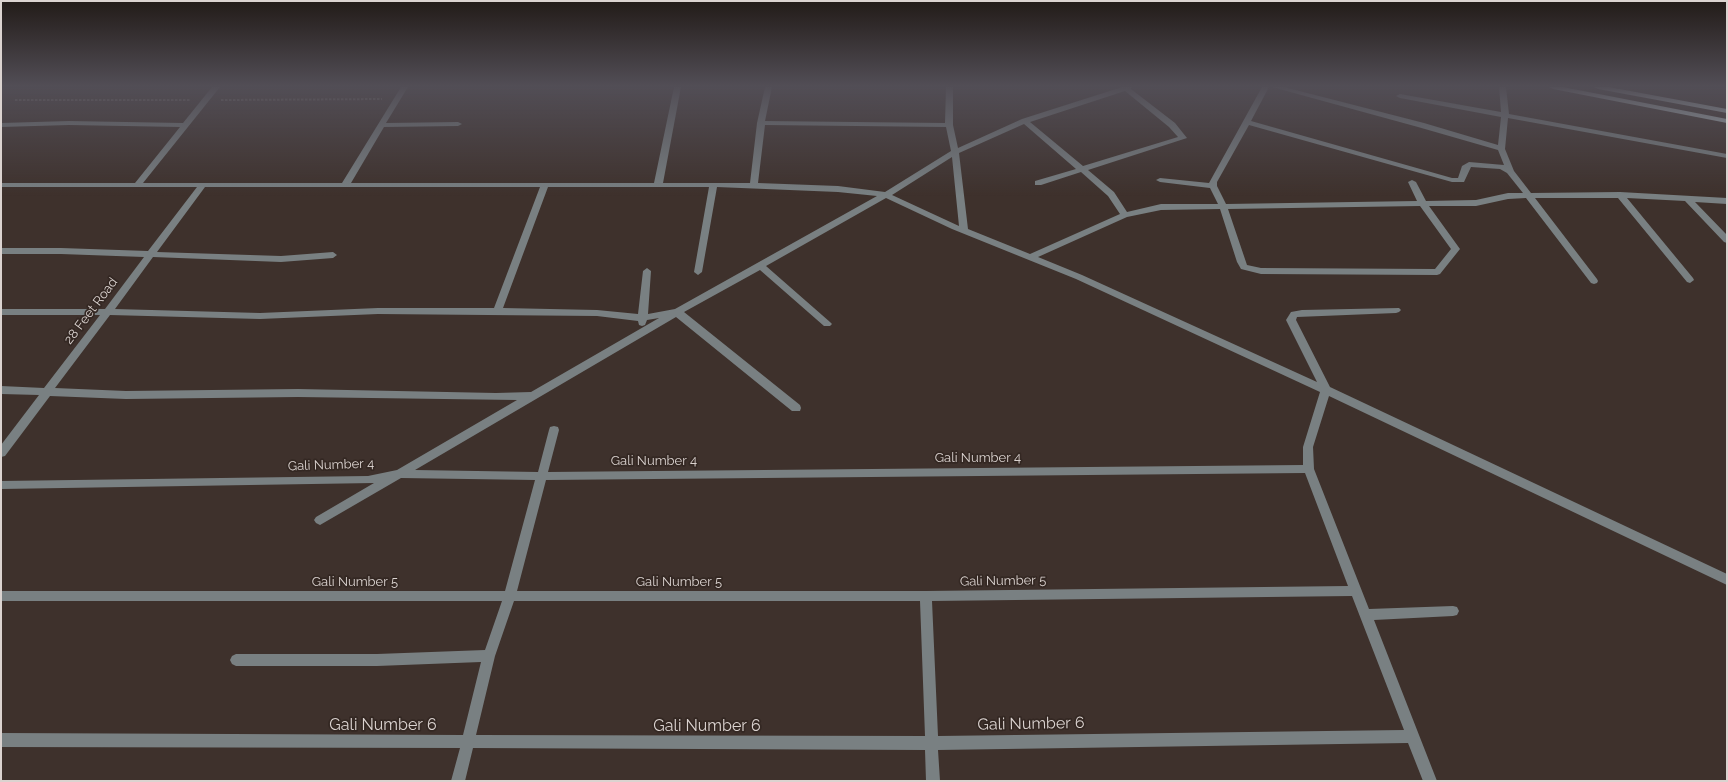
<!DOCTYPE html>
<html>
<head>
<meta charset="utf-8">
<style>
	body { margin:0 }
	#map { position:relative; width:1728px; height:782px; overflow:hidden; background:#3e312c; font-family:Raleway,sans-serif }
	canvas { display:block }
	.frame { position:absolute; inset:0; border:2px solid #dbd3d0; pointer-events:none }
</style>
</head>
<body>
<div id="map">
<canvas width="1728" height="782"></canvas>
<div class="frame"></div>
</div>
<script>
const ctx = document.querySelector('canvas').getContext('2d');
ctx.lineJoin = 'round';
function poly(rows) {
  const path = new Path2D();
  for (const r of rows) {
    path.moveTo(r[0], r[1]);
    for (let i = 2; i < r.length; i += 2) path.lineTo(r[i], r[i + 1]);
  }
  return path;
}
function stroke(path, color, width, dash) {
  ctx.strokeStyle = color;
  ctx.lineWidth = width;
  ctx.lineCap = dash ? 'butt' : 'round';
  ctx.setLineDash(dash || []);
  ctx.stroke(path);
}
function fillPath(path, color) {
  ctx.fillStyle = color;
  ctx.fill(path, 'evenodd');
}
function write(font, color, halo, rows, align = 'center') {
  ctx.font = font + ' Raleway,sans-serif';
  ctx.lineWidth = 3.5;
  ctx.setLineDash([]);
  ctx.textBaseline = 'middle';
  ctx.strokeStyle = halo;
  ctx.fillStyle = color;
  for (const [text, x, y, turn = 0] of rows) {
    ctx.save();
    ctx.translate(x, y);
    ctx.rotate((+turn || 0) * Math.PI / 180);
    ctx.textAlign = isNaN(turn) ? turn : align;
    if (halo) ctx.strokeText(text, 0, 0);
    ctx.fillText(text, 0, 0);
    ctx.restore();
  }
}
stroke(poly([
	[15,100,190,100],
	[221,100,382,99]
]), '#7e736f', 2, [2.5, 1.5]);
fillPath(poly([
	[212,87,220,87,143,183,342,183,401,87,408,87,386,123,458,122,462,124,458,126,384,127,351,183,654,183,674,87,681,87,663,183,750,183,757,123,765,87,772,87,765,121,945,123,946,87,953,87,953,125,958,148,1022,119,1122,87,1132,87,1131,89,1175,123,1187,138,1088,170,1114,192,1127,212,1161,204,1218,204,1210,188,1160,182,1156,180,1160,178,1209,183,1262,87,1269,87,1251,121,1452,178,1458,178,1462,166,1469,162,1504,165,1498,150,1418,127,1272,87,1284,87,1424,123,1498,145,1501,117,1400,98,1396,96,1400,94,1501,112,1499,87,1506,87,1509,114,1727,154,1727,158,1508,118,1505,149,1514,171,1531,193,1620,192,1727,198,1727,204,1695,202,1727,235,1727,243,1724,242,1685,201,1627,198,1693,278,1694,280,1690,283,1687,282,1618,198,1535,198,1597,279,1598,281,1597,283,1594,284,1591,283,1526,198,1508,199,1476,206,1429,206,1460,249,1440,274,1437,275,1261,274,1241,269,1237,262,1220,209,1161,210,1127,217,1038,257,1082,275,1317,382,1286,320,1291,312,1302,310,1399,308,1401,310,1399,312,1396,313,1297,317,1296,320,1330,387,1727,574,1727,585,1329,396,1313,447,1314,469,1369,609,1453,606,1457,607,1459,611,1457,615,1453,616,1374,620,1437,781,1423,781,1408,743,938,750,940,781,926,781,925,750,473,748,465,781,451,781,460,748,1,747,1,733,463,735,481,662,377,666,236,666,232,664,230,660,232,656,236,654,377,654,485,650,502,601,1,601,1,591,505,591,535,480,401,478,320,525,316,523,314,520,316,517,374,483,1,489,1,481,368,476,397,470,517,400,298,397,126,399,50,396,5,456,1,457,1,445,39,395,1,394,1,386,44,388,100,315,1,315,1,309,105,309,144,257,61,254,1,254,1,248,61,248,148,251,197,187,1,187,1,183,135,183,180,127,69,125,1,127,1,123,69,121,183,123,212,87],
	[1125,91,1169,127,1178,137,1083,166,1030,122,1125,91],
	[1024,124,1076,169,1035,181,1035,185,1041,185,1081,172,1108,196,1120,214,1030,254,968,229,959,153,1024,124],
	[765,125,946,127,951,151,885,192,838,186,758,183,765,125],
	[1249,125,1452,182,1464,182,1471,167,1500,169,1507,173,1523,193,1508,193,1476,200,1426,201,1416,182,1412,180,1408,182,1417,201,1226,204,1217,186,1217,182,1249,125],
	[952,157,959,226,892,195,952,157],
	[205,187,540,187,494,308,378,308,260,313,115,309,153,257,281,262,333,258,337,255,333,252,281,256,157,252,205,187],
	[548,187,709,187,694,272,698,275,702,272,717,187,838,192,877,196,675,309,648,314,651,271,647,268,643,271,638,314,597,310,503,308,548,187],
	[886,198,952,229,1076,279,1320,392,1303,447,1303,465,548,472,559,430,558,427,554,426,550,427,549,430,538,472,415,470,676,317,792,411,800,411,801,408,800,405,684,312,760,270,824,326,830,326,832,324,830,322,766,266,886,198],
	[1420,206,1451,249,1435,269,1261,268,1247,265,1228,209,1420,206],
	[378,314,597,316,638,321,639,325,642,326,645,325,647,320,659,318,531,392,496,393,298,389,126,391,55,388,110,315,260,319,378,314],
	[1305,473,1348,586,926,591,517,591,546,480,1305,473],
	[1352,596,1404,730,938,736,932,601,1352,596],
	[514,601,920,601,925,736,476,735,495,656,514,601]
]), '#798082');
fillPath(poly([
	[1549,87,1563,87,1727,119,1727,123,1553,89,1549,87],
	[1594,87,1609,87,1727,109,1727,113,1598,89,1594,87]
]), '#bccbd0');
const sky = ctx.createLinearGradient(0, 0, 0, 196);
sky.addColorStop(0, '#221b18');
sky.addColorStop(0.44, '#524e56');
sky.addColorStop(1, '#524e5600');
ctx.fillStyle = sky;
ctx.fillRect(0, 0, 1728, 196);
write('13px', '#dbd3d0', '#342823', [
	["28 Feet Road",91,311,-53],
	["Gali Number 4",978,458],
	["Gali Number 4",654,461],
	["Gali Number 4",331,465,-2],
	["Gali Number 5",1003,581,-1],
	["Gali Number 5",355,582],
	["Gali Number 5",679,582]
]);
write('16px', '#dbd3d0', '#342823', [
	["Gali Number 6",1031,724,-1],
	["Gali Number 6",383,725],
	["Gali Number 6",707,726]
]);
</script>
</body>
</html>
